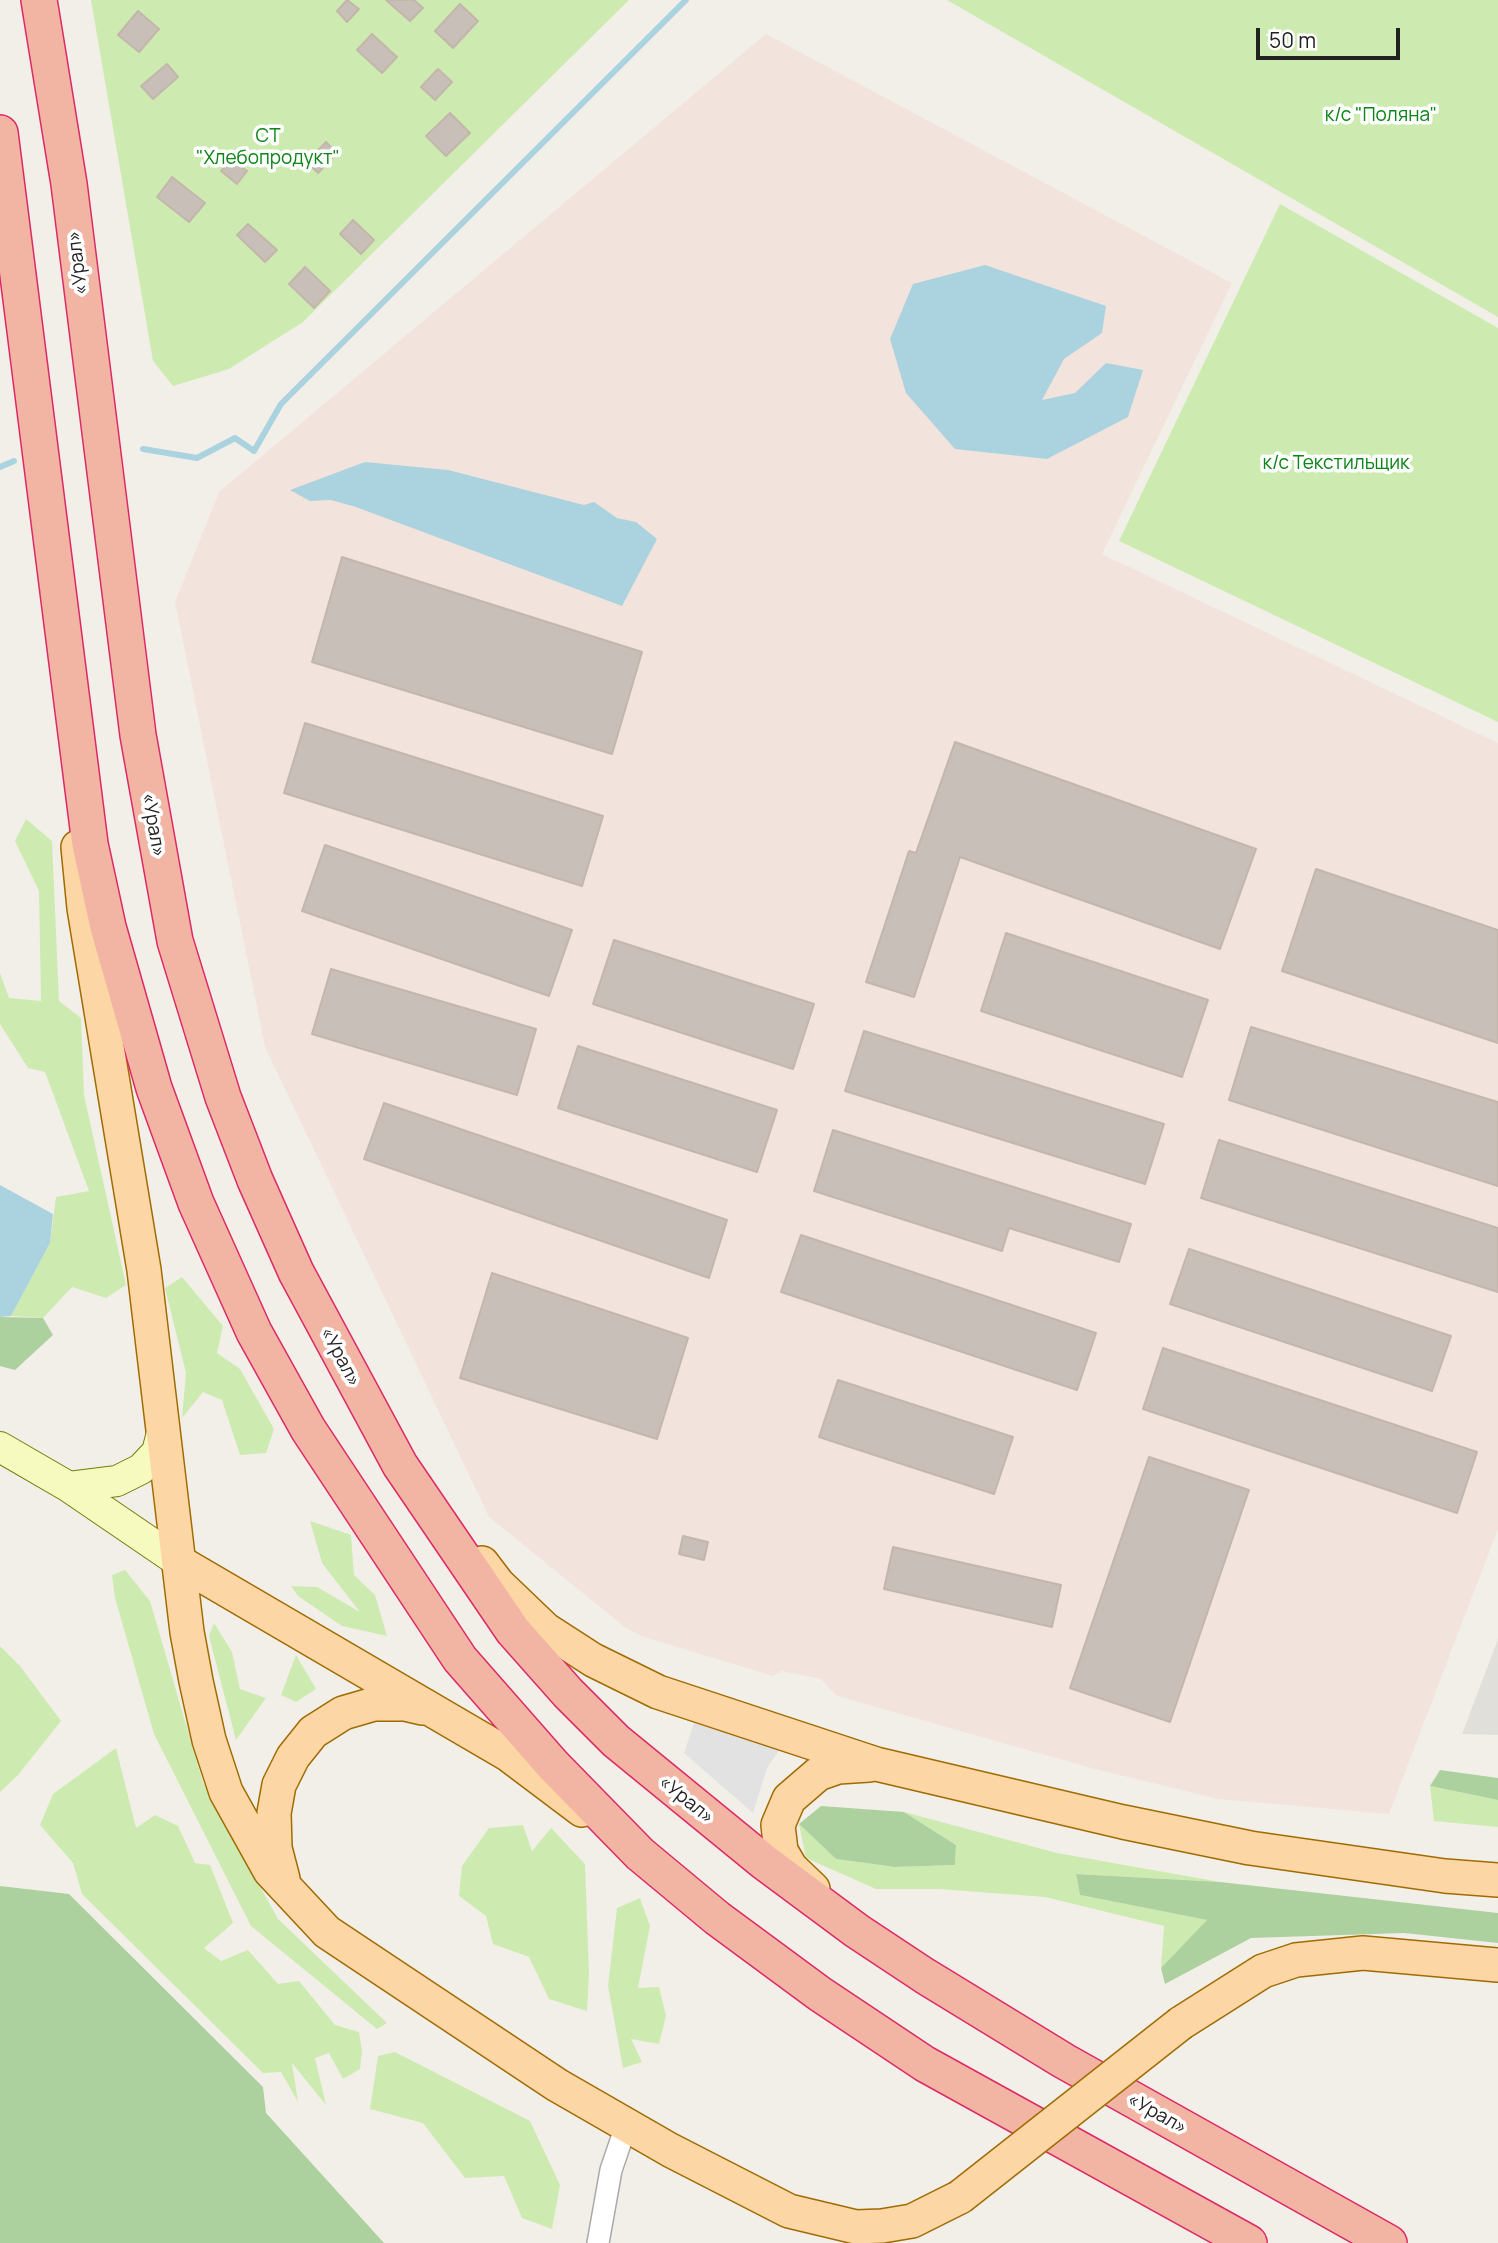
<!DOCTYPE html>
<html>
<head>
<meta charset="utf-8">
<style>
	body { margin:0 }
	#map { position:relative; width:1498px; height:2243px; overflow:hidden; background:#f2efe9; font-family:Manrope,sans-serif }
	canvas { display:block }
	.scale { position:absolute; left:1256px; top:28px; width:144px; height:32px; box-sizing:border-box; border:4px solid #222; border-top:0; padding-left:9px; font-size:21px; line-height:24px; white-space:nowrap; color:#222; -webkit-text-stroke:5px #fff; paint-order:stroke }
</style>
</head>
<body>
<div id="map">
<canvas width="1498" height="2243"></canvas>
<div class="scale">50 m</div>
</div>
<script>
const ctx = document.querySelector('canvas').getContext('2d');
ctx.lineJoin = 'round';
function fillPath(path, color) {
  ctx.fillStyle = color;
  ctx.fill(path, 'evenodd');
}
function poly(rows) {
  const path = new Path2D();
  for (const r of rows) {
    path.moveTo(r[0], r[1]);
    for (let i = 2; i < r.length; i += 2) path.lineTo(r[i], r[i + 1]);
  }
  return path;
}
function stroke(path, color, width, dash) {
  ctx.strokeStyle = color;
  ctx.lineWidth = width;
  ctx.lineCap = dash ? 'butt' : 'round';
  ctx.setLineDash(dash || []);
  ctx.stroke(path);
}
function write(font, color, halo, rows, align = 'center') {
  ctx.font = font + ' Manrope,sans-serif';
  ctx.lineWidth = 7;
  ctx.setLineDash([]);
  ctx.textBaseline = 'middle';
  ctx.strokeStyle = halo;
  ctx.fillStyle = color;
  for (const [text, x, y, turn = 0] of rows) {
    ctx.save();
    ctx.translate(x, y);
    ctx.rotate((+turn || 0) * Math.PI / 180);
    ctx.textAlign = isNaN(turn) ? turn : align;
    if (halo) ctx.strokeText(text, 0, 0);
    ctx.fillText(text, 0, 0);
    ctx.restore();
  }
}
fillPath(poly([
	[766,34,1232,283,1102,554,1498,743,1498,1529,1389,1814,1218,1799,1095,1769,837,1696,821,1679,782,1671,773,1676,641,1636,625,1627,489,1517,265,1047,175,602,219,492]
]), '#f3e3dd');
fillPath(poly([
	[1498,1639,1498,1735,1462,1734]
]), '#e1dfda');
fillPath(poly([
	[91,0,629,0,303,322,229,369,173,386,153,361],
	[947,0,1498,0,1498,317,1286,195],
	[1280,204,1498,328,1498,722,1119,541],
	[26,819,52,841,59,1001,81,1018,84,1095,126,1285,106,1298,72,1287,43,1318,11,1316,50,1243,56,1197,89,1191,45,1072,28,1068,0,1024,0,973,9,998,41,1001,39,891,15,841],
	[182,1277,223,1326,217,1353,240,1369,274,1429,266,1453,240,1455,222,1400,203,1392,182,1418,186,1373,165,1288],
	[310,1521,351,1535,354,1575,375,1595,387,1636,342,1626,298,1596,291,1586,317,1587,360,1612,322,1563],
	[125,1570,150,1601,203,1783,278,1919,387,2023,377,2029,251,1926,154,1734,115,1598,112,1575],
	[214,1623,232,1652,240,1689,266,1698,236,1740,209,1636],
	[0,1646,20,1666,61,1721,18,1775,0,1792],
	[296,1655,316,1689,296,1702,281,1695],
	[116,1748,136,1828,155,1815,178,1826,195,1863,210,1865,233,1923,204,1948,221,1961,248,1950,278,1984,299,1981,335,2025,359,2032,362,2051,360,2069,343,2079,329,2053,315,2058,326,2105,292,2063,298,2102,281,2072,263,2073,82,1894,73,1863,40,1825,53,1794],
	[1430,1786,1498,1800,1498,1827,1434,1821],
	[904,1812,1057,1853,1220,1882,1076,1874,1080,1895,1208,1920,1161,1968,1164,1926,1045,1897,939,1889,876,1889,806,1858,799,1824,836,1859,895,1867,955,1865,956,1845],
	[523,1825,532,1851,551,1828,585,1864,589,1974,587,2011,549,1999,529,1957,493,1944,486,1916,459,1896,462,1866,489,1828],
	[640,1898,650,1926,638,1988,659,1987,666,2016,659,2044,631,2039,642,2062,623,2068,608,1986,617,1908],
	[395,2052,530,2121,560,2185,552,2229,522,2218,504,2176,465,2178,423,2123,370,2109,378,2056]
]), '#cdebb0');
fillPath(poly([
	[0,1317,43,1318,53,1335,15,1370,0,1366],
	[1440,1770,1498,1778,1498,1800,1430,1786],
	[821,1806,904,1812,956,1845,955,1865,895,1867,836,1859,799,1824],
	[1076,1874,1220,1882,1498,1913,1498,1943,1404,1933,1251,1938,1165,1984,1161,1968,1207,1920,1080,1895],
	[0,1886,69,1894,263,2087,266,2113,384,2243,0,2243]
]), '#add19e');
fillPath(poly([
	[694,1723,780,1749,767,1768,753,1813,684,1753]
]), '#e2e2e2');
fillPath(poly([
	[985,265,1106,306,1102,333,1064,359,1042,400,1075,393,1106,363,1143,370,1128,417,1047,459,955,449,906,393,890,339,913,284],
	[365,462,448,470,584,505,594,502,617,518,636,522,657,539,622,606,356,507,331,500,310,501,290,490],
	[0,1185,53,1214,50,1243,11,1316,0,1317]
]), '#aad3df');
stroke(poly([
	[143,449,197,458,235,438,254,451,281,404,686,0],
	[0,467,14,461]
]), '#aad3df', 6);
const building = poly([
	[347,0,359,9,347,22,337,11,347,0],
	[386,0,414,0,423,8,410,21,386,0],
	[460,4,478,21,453,48,435,31,460,4],
	[138,11,159,29,139,52,118,35,138,11],
	[372,34,397,57,382,73,357,50,372,34],
	[167,64,178,77,153,99,141,86,167,64],
	[438,69,452,82,435,100,421,87,438,69],
	[450,113,470,133,446,156,426,136,450,113],
	[326,142,337,153,318,173,307,162,326,142],
	[231,159,247,171,237,184,221,171,231,159],
	[172,177,205,203,189,222,157,197,172,177],
	[353,220,374,240,361,254,340,234,353,220],
	[248,224,277,250,265,262,237,235,248,224],
	[305,267,330,291,314,308,289,284,305,267],
	[342,557,642,652,612,754,312,662,342,557],
	[305,723,603,816,582,886,284,793,305,723],
	[955,742,1256,849,1220,949,960,857,914,997,866,982,909,851,916,853,955,742],
	[325,845,572,930,549,996,302,911,325,845],
	[1316,869,1498,930,1498,1043,1282,971,1316,869],
	[1006,933,1208,1000,1182,1077,981,1011,1006,933],
	[614,940,814,1004,793,1069,593,1004,614,940],
	[331,969,536,1029,517,1095,312,1034,331,969],
	[1251,1027,1498,1102,1498,1186,1229,1100,1251,1027],
	[864,1031,1164,1124,1145,1184,845,1091,864,1031],
	[578,1046,777,1110,757,1172,558,1108,578,1046],
	[384,1103,727,1220,709,1278,364,1159,384,1103],
	[833,1130,1131,1224,1119,1262,1009,1228,1002,1251,814,1191,833,1130],
	[1219,1140,1498,1228,1498,1292,1201,1198,1219,1140],
	[801,1235,1096,1333,1077,1390,781,1292,801,1235],
	[1189,1249,1451,1336,1432,1391,1170,1304,1189,1249],
	[492,1273,688,1338,657,1439,460,1378,492,1273],
	[1163,1348,1477,1452,1457,1513,1143,1409,1163,1348],
	[838,1380,1013,1437,994,1494,819,1437,838,1380],
	[1149,1457,1249,1490,1170,1722,1070,1688,1149,1457],
	[683,1536,708,1542,704,1560,679,1554,683,1536],
	[893,1547,1061,1585,1052,1627,884,1589,893,1547]
]);
fillPath(building, '#c7bfb8');
stroke(building, '#c4b6ab', 2);
const minor = poly([
	[598,2243,611,2170,626,2126]
]);
const secondary = poly([
	[0,1447,69,1487,179,1562],
	[69,1487,117,1481,141,1469,157,1452,163,1429]
]);
const primary = poly([
	[78,847,84,908,144,1270,187,1632,196,1681,209,1740,226,1792,270,1871,327,1932,557,2085,670,2150,789,2211,856,2227,882,2226,912,2221,960,2197],
	[179,1562,509,1755,582,1810],
	[482,1563,498,1584,545,1629,593,1660,658,1692,876,1764,1123,1822,1250,1848,1445,1876,1498,1880],
	[283,1879,275,1848,274,1813,279,1785,293,1757,313,1732,343,1713,374,1704,405,1704,422,1708],
	[813,1889,791,1868,781,1851,778,1825,789,1799,818,1774,838,1767,869,1765],
	[1181,2023,1263,1971,1296,1960,1363,1953,1498,1965]
]);
const trunk = poly([
	[39,0,69,184,138,735,175,941,223,1097,255,1180,296,1272,400,1465,513,1631,568,1693,616,1741,764,1862,857,1931,925,1976,1064,2061,1389,2243],
	[0,133,90,844,108,927,154,1088,196,1203,254,1332,308,1429,460,1659,553,1765,640,1854,717,1918,820,1994,925,2064,1249,2243]
]);
stroke(minor, '#a9a9a9', 24);
stroke(secondary, '#707d05', 32);
stroke(primary, '#a06b00', 36);
stroke(trunk, '#dc2a67', 38);
stroke(minor, '#fff', 21);
stroke(secondary, '#f7fabf', 30);
stroke(primary, '#fcd6a4', 33);
stroke(trunk, '#f2b4a3', 35);
const primaryBridge = poly([
	[960,2197,1181,2023]
]);
stroke(primaryBridge, '#a06b00', 36, []);
stroke(primaryBridge, '#fcd6a4', 33);
write('19px', '#0c8416', '#fff', [
	["к/с \"Поляна\"",1381,116],
	["СТ",268,137],
	["\"Хлебопродукт\"",268,159],
	["к/с Текстильщик",1336,464]
]);
write('19px', '#222', '#fff', [
	["«Урал»",78,263,-97],
	["«Урал»",153,825,80],
	["«Урал»",340,1357,62],
	["«Урал»",686,1800,39],
	["«Урал»",1157,2114,29]
]);
</script>
</body>
</html>
